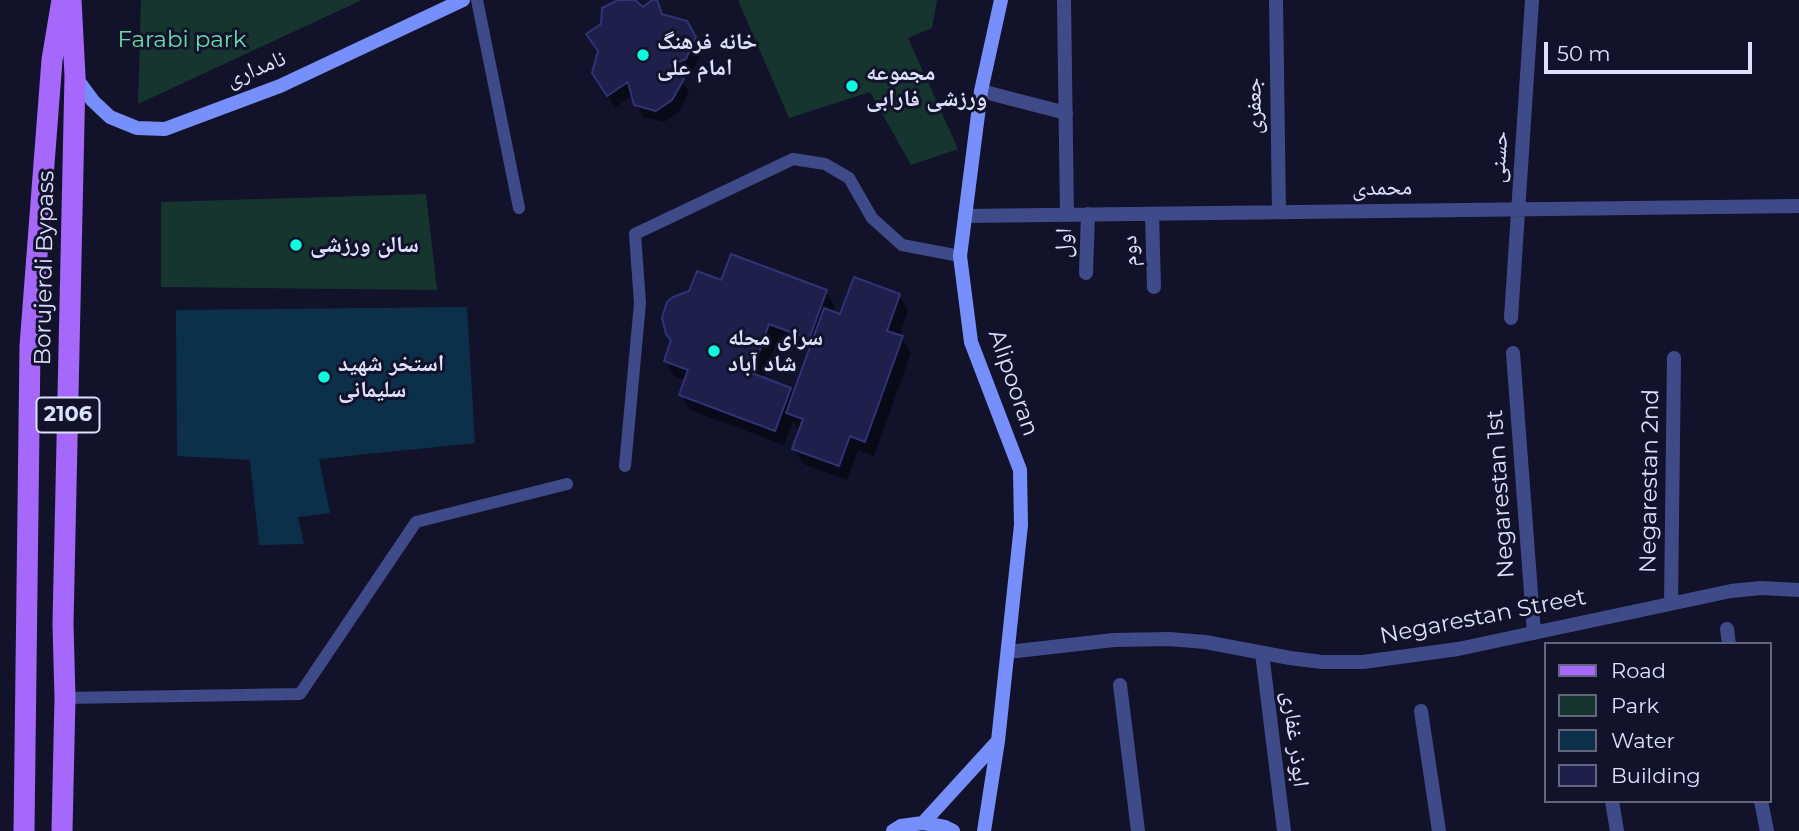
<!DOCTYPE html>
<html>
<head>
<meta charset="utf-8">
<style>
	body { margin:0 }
	#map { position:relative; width:1799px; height:831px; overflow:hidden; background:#12132b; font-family:Montserrat,sans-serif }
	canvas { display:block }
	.legend { position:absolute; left:1544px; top:642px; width:228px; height:161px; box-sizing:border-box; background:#12132b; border:2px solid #63657f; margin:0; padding:9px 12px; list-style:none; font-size:21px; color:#dde0fe }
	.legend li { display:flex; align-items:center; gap:14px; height:35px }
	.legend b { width:35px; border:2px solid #63657f }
	.scale { position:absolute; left:1544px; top:42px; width:208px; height:32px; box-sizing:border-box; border:4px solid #dde0fe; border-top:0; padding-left:9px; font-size:21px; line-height:24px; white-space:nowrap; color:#dde0fe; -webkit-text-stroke:5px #12132b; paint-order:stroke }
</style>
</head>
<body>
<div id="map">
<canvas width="1799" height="831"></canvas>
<ul class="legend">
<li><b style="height:9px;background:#a568fb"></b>Road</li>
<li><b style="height:19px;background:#15352e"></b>Park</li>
<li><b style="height:19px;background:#0d304a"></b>Water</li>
<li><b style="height:19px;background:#1f1f4c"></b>Building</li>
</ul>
<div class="scale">50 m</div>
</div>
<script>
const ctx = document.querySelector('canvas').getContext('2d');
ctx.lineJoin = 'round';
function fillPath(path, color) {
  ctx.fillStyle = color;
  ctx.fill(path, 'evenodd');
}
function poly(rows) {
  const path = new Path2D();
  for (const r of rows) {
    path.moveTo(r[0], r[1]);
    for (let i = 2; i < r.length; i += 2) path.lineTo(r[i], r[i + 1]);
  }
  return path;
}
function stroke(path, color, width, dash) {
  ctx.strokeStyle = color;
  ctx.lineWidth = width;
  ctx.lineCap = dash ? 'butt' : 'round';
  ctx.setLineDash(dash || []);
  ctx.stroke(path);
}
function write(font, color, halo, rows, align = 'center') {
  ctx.font = font + ' Montserrat,"Noto Naskh Arabic",sans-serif';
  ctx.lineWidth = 6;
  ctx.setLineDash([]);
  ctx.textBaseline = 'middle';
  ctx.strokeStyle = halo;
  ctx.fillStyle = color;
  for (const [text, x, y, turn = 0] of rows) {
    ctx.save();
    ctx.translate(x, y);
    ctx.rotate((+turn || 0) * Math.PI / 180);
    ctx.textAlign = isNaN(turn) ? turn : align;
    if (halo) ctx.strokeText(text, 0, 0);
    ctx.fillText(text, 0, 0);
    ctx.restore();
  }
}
fillPath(poly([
	[141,0,362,0,138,104],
	[738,0,937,0,932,28,908,38,958,149,911,165,870,92,789,118],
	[426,194,437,290,161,287,161,202]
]), '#15352e');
fillPath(poly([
	[467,307,475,443,319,459,330,513,298,517,304,544,259,545,250,460,177,456,176,310]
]), '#0d304a');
fillPath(poly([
	[622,0,633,0,642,9,656,0,664,16,686,23,702,50,693,71,678,76,689,92,679,112,664,122,643,117,633,95,615,107,601,85,599,52,602,25],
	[722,283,826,291,835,306,833,313,841,316,899,295,908,310,899,337,902,338,911,353,874,456,858,450,847,480,803,464,794,449,801,430,797,428,793,421,784,445,690,410,681,395,686,380,674,376,665,361],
	[778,338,811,350,794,396,790,389,763,379]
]), '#0007');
const building = poly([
	[618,0,635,0,643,7,652,0,657,0,662,14,687,21,696,37,686,59,671,65,684,79,672,100,656,111,634,105,628,82,607,96,592,73,598,51,586,34,601,24,602,8,618,0],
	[731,254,827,290,809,339,769,324,752,373,791,388,775,431,679,395,688,370,664,361,671,340,666,334,662,318,667,302,673,297,689,291,697,271,721,280,731,254],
	[854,277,900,294,887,331,903,336,865,442,850,436,839,466,792,449,803,419,786,413,824,308,840,314,854,277]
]);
fillPath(building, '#1f1f4c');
stroke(building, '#313277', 2);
stroke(poly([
	[477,0,519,208],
	[625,466,640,303,635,234,793,159,825,164,849,178,872,218,902,245,960,256],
	[65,698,300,694,416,522,567,484]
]), '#3f4b89', 12);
stroke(poly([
	[1064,0,1067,215],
	[1276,0,1279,212],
	[981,91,1066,113],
	[1152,214,1154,287],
	[965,216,1799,206],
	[1086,273,1088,214],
	[1511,318,1532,0],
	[1513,353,1534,633],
	[1671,603,1674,358],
	[1727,629,1729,644],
	[1008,652,1114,640,1169,639,1205,642,1290,658,1322,662,1363,662,1458,649,1731,591,1761,588,1799,590],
	[1262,653,1284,831],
	[1120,685,1138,831],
	[1421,711,1439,831],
	[1612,801,1617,831],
	[1761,801,1767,831]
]), '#3f4b89', 14);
stroke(poly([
	[76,78,93,101,110,117,137,128,165,129,280,86,463,0],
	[923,823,997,742],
	[893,831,901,826,923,823,945,827,953,831],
	[984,831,998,741,1021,525,1020,470,971,342,960,256,981,91,1001,0]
]), '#778ffb', 14);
stroke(poly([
	[24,831,30,346,52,60,62,0],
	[62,831,65,698,63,624,75,76,71,0]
]), '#a568fb', 21);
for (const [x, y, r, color] of [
	[643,55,7,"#0ff8e0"],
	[852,86,7,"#0ff8e0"],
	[296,245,7,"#0ff8e0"],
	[714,351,7,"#0ff8e0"],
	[324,377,7,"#0ff8e0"]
]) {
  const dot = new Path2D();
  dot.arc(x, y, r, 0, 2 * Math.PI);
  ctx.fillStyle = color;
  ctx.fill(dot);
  stroke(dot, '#12132b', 2.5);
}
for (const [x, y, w] of [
	[68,415,63]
]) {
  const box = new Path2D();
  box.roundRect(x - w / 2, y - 17.5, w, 35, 5);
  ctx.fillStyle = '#12132b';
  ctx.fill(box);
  stroke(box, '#dde0fe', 2);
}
write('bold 21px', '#dde0fe', null, [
	["2106",68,415]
]);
write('23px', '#69dea9', '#12132b', [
	["Farabi park",182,40]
]);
write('bold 23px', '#dde0fe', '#12132b', [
	["خانه فرهنگ",657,42],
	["امام علی",657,68],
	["مجموعه",866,73],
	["ورزشی فارابی",866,99],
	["سالن ورزشی",310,245],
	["سرای محله",728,338],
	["شاد آباد",728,364],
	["استخر شهید",338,364],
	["سلیمانی",338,390]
], 'left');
write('23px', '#dde0fe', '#12132b', [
	["نامداری",256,69,-22],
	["جعفری",1254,106,-91],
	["حسنی",1499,157,-86],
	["محمدی",1382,188,-1],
	["اول",1064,243,-88],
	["دوم",1130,251,-92],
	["Borujerdi Bypass",45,268,-89],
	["Alipooran",1013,383,71],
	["Negarestan 2nd",1650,481,-89],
	["Negarestan 1st",1501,494,-94],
	["Negarestan Street",1483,617,-11],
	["ابوذر غفاری",1295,739,83]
]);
</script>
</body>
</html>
